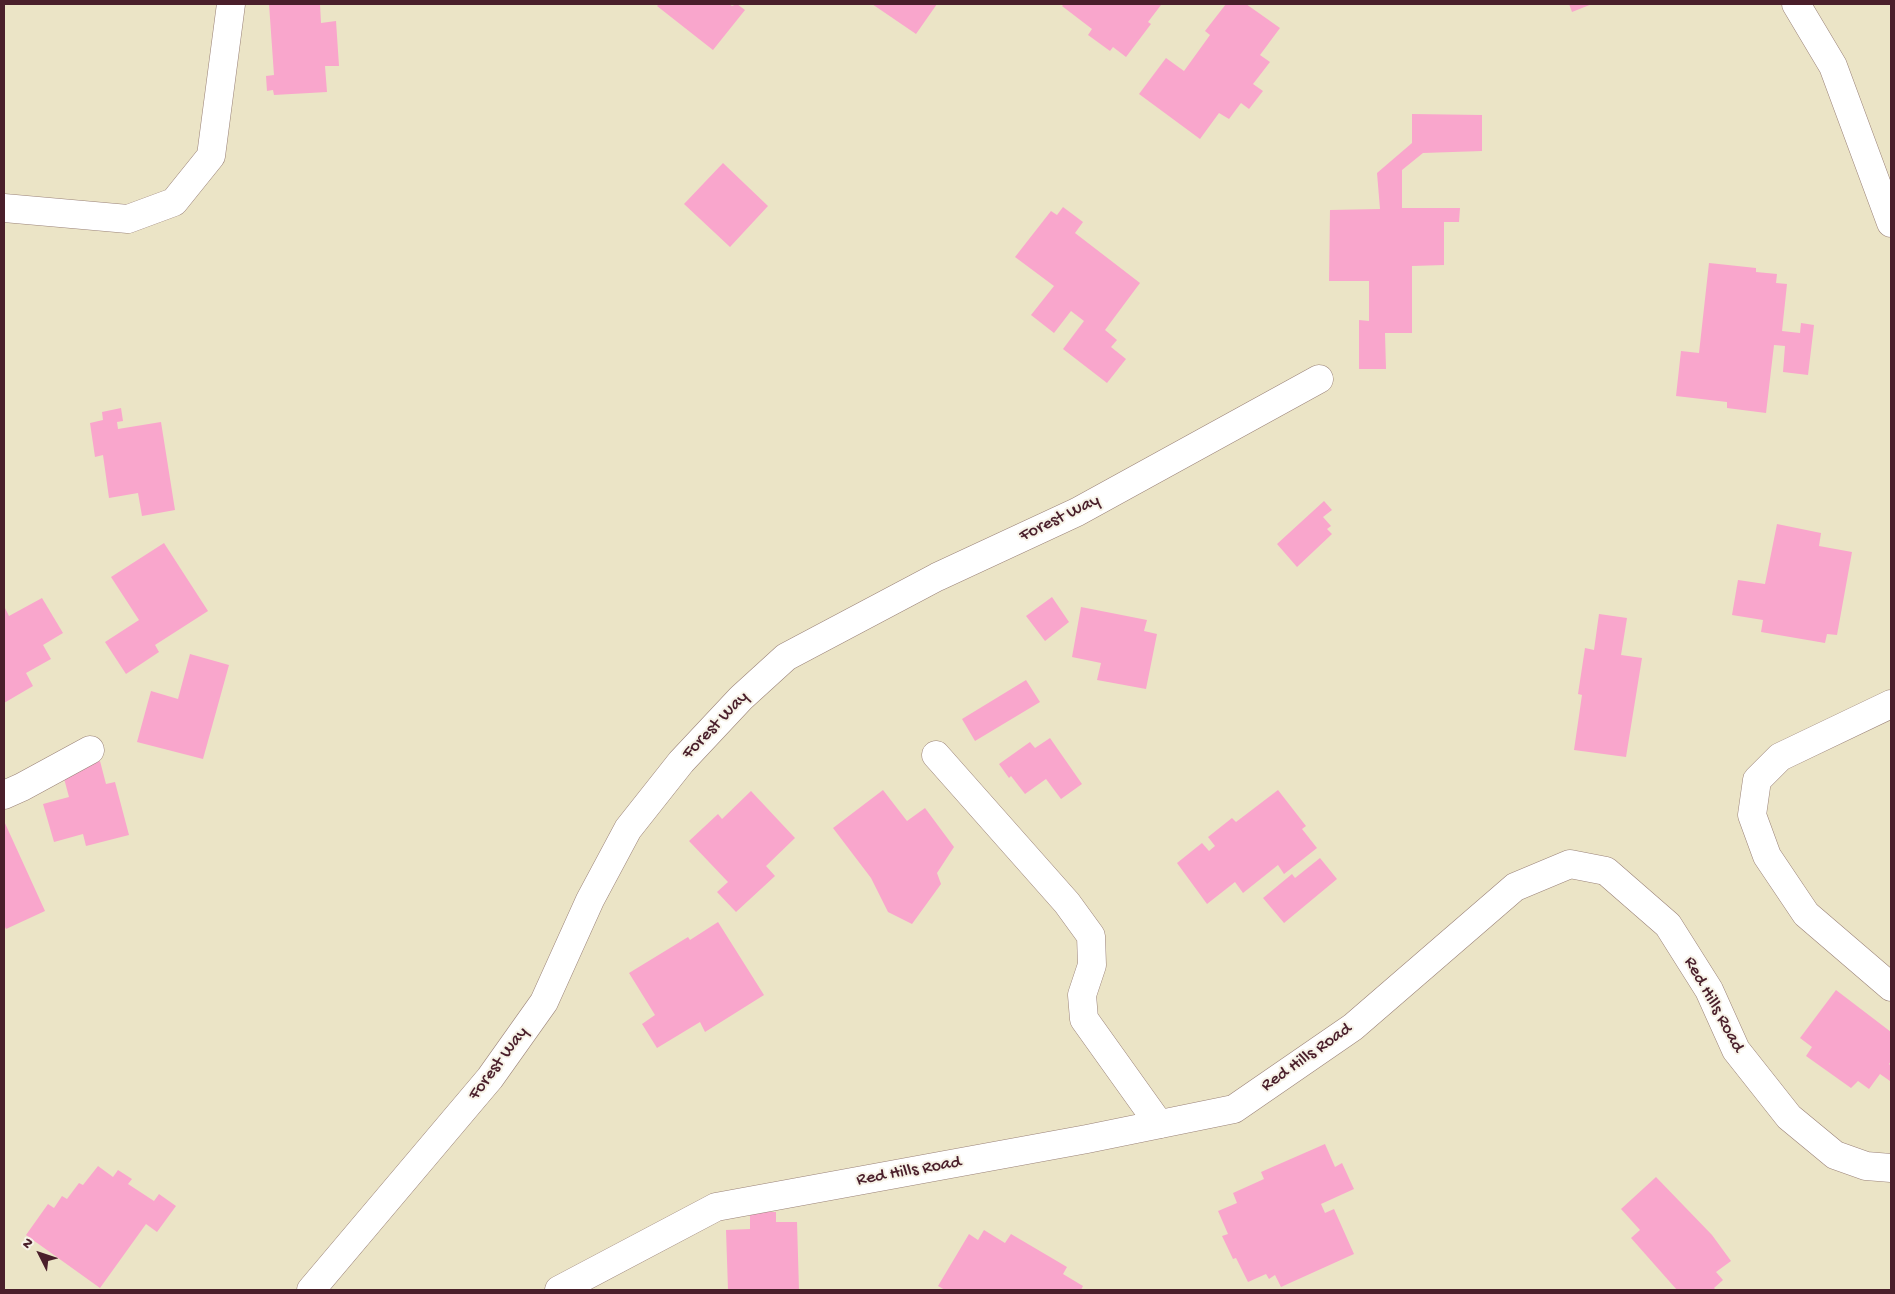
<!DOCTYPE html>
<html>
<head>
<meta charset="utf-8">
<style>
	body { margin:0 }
	#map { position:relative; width:1895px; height:1294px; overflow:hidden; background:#ebe4c6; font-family:"Gochi Hand",sans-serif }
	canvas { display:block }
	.frame { position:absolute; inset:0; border:5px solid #4a1f2b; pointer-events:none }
	.north { position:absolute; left:15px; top:1229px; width:50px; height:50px; -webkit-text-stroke:4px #f7f3e8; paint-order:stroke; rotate:311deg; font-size:14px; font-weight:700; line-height:20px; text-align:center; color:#4a1f2b }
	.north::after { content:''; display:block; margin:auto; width:18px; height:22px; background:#4a1f2b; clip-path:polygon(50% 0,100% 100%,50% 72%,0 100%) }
</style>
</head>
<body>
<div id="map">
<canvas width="1895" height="1294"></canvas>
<div class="frame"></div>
<div class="north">N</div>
</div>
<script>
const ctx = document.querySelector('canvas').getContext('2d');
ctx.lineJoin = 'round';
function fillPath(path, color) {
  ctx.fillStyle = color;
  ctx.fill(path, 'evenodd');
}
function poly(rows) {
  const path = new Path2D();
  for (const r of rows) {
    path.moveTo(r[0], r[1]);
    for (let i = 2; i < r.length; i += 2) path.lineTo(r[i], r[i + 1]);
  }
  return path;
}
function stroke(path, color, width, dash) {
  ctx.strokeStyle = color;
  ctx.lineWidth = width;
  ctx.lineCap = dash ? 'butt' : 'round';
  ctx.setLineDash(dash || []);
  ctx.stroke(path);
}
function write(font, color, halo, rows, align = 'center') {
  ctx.font = font + ' "Gochi Hand",sans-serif';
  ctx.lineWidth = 4;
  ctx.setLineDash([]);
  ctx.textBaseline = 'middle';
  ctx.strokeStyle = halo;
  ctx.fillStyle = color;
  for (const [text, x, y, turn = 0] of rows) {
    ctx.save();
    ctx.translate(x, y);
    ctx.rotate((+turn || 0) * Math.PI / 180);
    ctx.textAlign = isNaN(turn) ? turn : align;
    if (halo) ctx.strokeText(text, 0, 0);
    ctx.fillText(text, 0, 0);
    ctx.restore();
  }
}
fillPath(poly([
	[269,4,320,4,321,23,336,21,339,66,325,66,327,92,274,95,273,90,267,91,266,76,274,75],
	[659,4,729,4,732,6,737,4,745,10,713,50,657,6],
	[872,4,937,4,916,34],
	[1064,4,1159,4,1161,5,1148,22,1151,24,1126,57,1113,47,1110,51,1088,35,1092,29,1062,6],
	[1226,4,1246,4,1280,28,1260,55,1270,62,1253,84,1263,91,1249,109,1241,103,1229,119,1219,113,1200,139,1139,94,1166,58,1184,71,1210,35,1205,31],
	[1569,4,1592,4,1572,12],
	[1412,114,1482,115,1482,151,1423,153,1402,170,1402,208,1460,208,1459,222,1444,222,1444,265,1412,266,1412,333,1385,333,1386,369,1359,369,1359,320,1369,321,1369,281,1329,281,1330,210,1380,209,1377,173,1412,143],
	[723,163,768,206,730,247,684,204],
	[1063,207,1083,222,1075,233,1140,283,1105,330,1117,340,1111,347,1126,359,1107,383,1063,349,1084,321,1071,311,1054,333,1031,315,1054,286,1015,257,1051,211,1057,215],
	[1709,263,1756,268,1756,272,1777,274,1776,283,1787,284,1782,331,1800,333,1801,323,1814,325,1808,375,1783,372,1785,346,1774,345,1766,413,1727,408,1727,402,1676,396,1681,351,1699,353],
	[121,408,123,421,117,422,118,429,161,422,175,510,142,516,138,493,109,498,103,455,95,457,90,423,103,420,102,412],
	[1324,501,1332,510,1323,517,1331,526,1327,529,1332,534,1297,567,1277,544],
	[1777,524,1821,533,1819,546,1852,552,1837,635,1827,634,1825,643,1761,632,1763,620,1732,615,1738,580,1765,584],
	[164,543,208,611,155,645,159,652,126,674,105,642,139,620,111,577],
	[1052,597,1069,622,1045,641,1026,616],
	[42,598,63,633,43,645,51,659,26,673,33,686,4,703,4,606,9,616],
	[1081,607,1147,620,1144,631,1157,634,1146,689,1097,680,1101,663,1072,657],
	[1599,614,1627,618,1621,655,1642,658,1626,757,1574,750,1582,695,1578,694,1585,648,1594,650],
	[190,654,229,665,203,759,137,742,151,691,178,699],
	[1026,680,1040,702,975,741,962,719],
	[1050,738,1082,784,1061,799,1046,779,1025,794,1011,776,1009,778,999,764,1030,742,1035,748],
	[100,761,106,784,115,782,129,835,86,846,83,834,54,842,43,804,69,797,62,771],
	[883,790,907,821,925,808,954,847,937,873,941,884,912,924,888,912,871,878,833,828],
	[1278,790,1306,826,1302,829,1317,848,1284,874,1278,865,1243,893,1235,882,1207,904,1177,863,1202,843,1209,851,1215,846,1208,837,1232,818,1236,822],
	[751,791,795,838,766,866,775,876,736,912,717,892,728,882,689,841,718,814,722,819],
	[4,821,45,911,6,929,4,925],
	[1320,858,1337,879,1284,923,1263,898,1292,874,1295,878],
	[718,922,764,995,705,1032,700,1022,657,1048,642,1024,655,1015,629,973,688,937,690,940],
	[1836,990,1891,1032,1891,1061,1889,1064,1891,1066,1891,1079,1890,1081,1880,1074,1869,1089,1858,1081,1851,1088,1806,1056,1812,1047,1800,1038],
	[1325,1144,1335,1167,1342,1163,1354,1189,1321,1204,1325,1213,1334,1209,1354,1254,1281,1287,1275,1275,1269,1279,1266,1274,1248,1282,1236,1258,1233,1259,1222,1236,1228,1234,1218,1211,1237,1203,1233,1193,1264,1179,1261,1172],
	[98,1166,113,1177,118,1170,132,1179,128,1184,154,1201,159,1194,176,1206,157,1232,146,1224,100,1288,26,1235,48,1204,54,1208,62,1196,67,1199,79,1183,83,1185],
	[1656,1177,1712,1235,1731,1261,1716,1272,1723,1280,1714,1288,1716,1290,1677,1290,1631,1238,1640,1230,1621,1209],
	[750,1212,776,1212,776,1222,797,1222,799,1290,728,1290,726,1230,750,1229],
	[984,1230,1005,1243,1011,1234,1067,1267,1063,1274,1083,1286,1081,1290,945,1290,938,1286,969,1234,978,1240]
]), '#f9a6cc');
const minor = poly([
	[1796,4,1833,66,1891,223],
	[4,208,128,219,174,202,211,156,231,4],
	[1891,704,1780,757,1757,780,1752,815,1767,856,1806,914,1891,987],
	[936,755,1067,903,1091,936,1092,965,1082,995,1084,1019,1159,1124],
	[4,795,22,787,90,750],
	[311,1290,490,1078,544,1002,590,900,628,829,681,762,741,698,786,657,937,577,1077,512,1319,379]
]);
const major = poly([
	[559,1290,716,1207,1087,1139,1234,1109,1353,1027,1515,887,1570,864,1606,871,1668,925,1709,990,1736,1050,1789,1117,1835,1155,1866,1166,1891,1168]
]);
stroke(minor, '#9a8278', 29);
stroke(major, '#9a8278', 29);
stroke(minor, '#fff', 28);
stroke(major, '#fff', 28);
write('18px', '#4a1f2b', '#f7f3e8', [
	["Forest Way",1060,519,-26],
	["Forest Way",716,726,-46],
	["Red Hills Road",1713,1005,61],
	["Red Hills Road",1307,1058,-35],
	["Forest Way",499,1064,-53],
	["Red Hills Road",909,1172,-10]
]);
</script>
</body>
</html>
